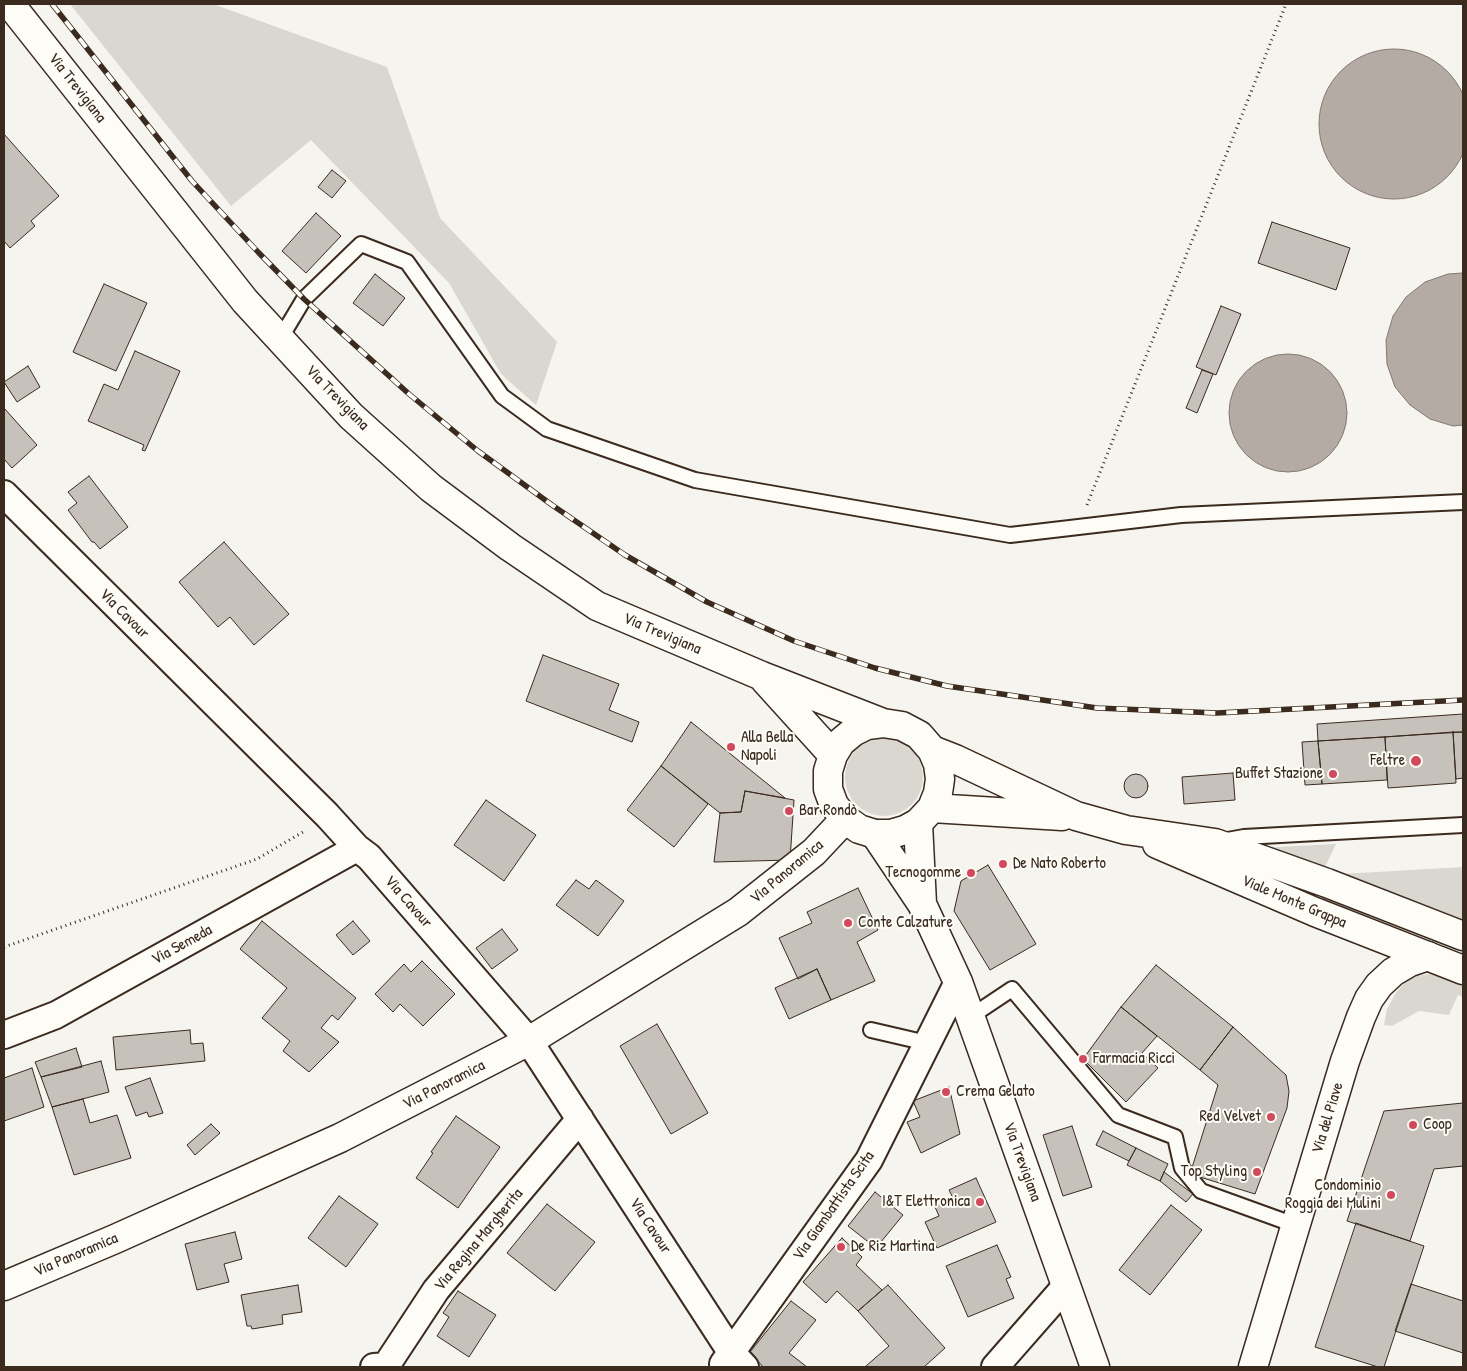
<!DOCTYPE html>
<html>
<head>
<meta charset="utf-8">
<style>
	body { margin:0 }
	#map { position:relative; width:1467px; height:1371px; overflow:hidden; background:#f5f4ee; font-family:"Patrick Hand",sans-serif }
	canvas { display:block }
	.frame { position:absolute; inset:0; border:5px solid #3b2a1e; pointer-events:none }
</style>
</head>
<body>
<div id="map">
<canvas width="1467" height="1371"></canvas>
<div class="frame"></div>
</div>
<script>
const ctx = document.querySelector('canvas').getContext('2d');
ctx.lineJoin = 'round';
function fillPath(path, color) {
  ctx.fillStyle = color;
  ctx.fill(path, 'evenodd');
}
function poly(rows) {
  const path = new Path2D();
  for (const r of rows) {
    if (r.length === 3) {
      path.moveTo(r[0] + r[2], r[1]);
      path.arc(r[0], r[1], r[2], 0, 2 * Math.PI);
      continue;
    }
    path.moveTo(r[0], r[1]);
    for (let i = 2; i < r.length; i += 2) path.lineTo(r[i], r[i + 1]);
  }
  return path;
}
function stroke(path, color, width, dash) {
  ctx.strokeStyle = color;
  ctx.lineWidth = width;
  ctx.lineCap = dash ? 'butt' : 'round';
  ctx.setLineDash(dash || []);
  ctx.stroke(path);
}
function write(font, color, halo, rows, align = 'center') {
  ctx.font = font + ' "Patrick Hand",sans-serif';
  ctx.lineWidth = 4;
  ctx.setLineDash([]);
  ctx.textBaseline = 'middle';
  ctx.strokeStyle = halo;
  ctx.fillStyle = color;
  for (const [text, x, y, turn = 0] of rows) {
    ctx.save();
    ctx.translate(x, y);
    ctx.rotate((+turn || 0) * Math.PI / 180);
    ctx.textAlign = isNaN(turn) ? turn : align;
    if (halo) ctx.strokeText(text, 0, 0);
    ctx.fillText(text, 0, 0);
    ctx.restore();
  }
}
fillPath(poly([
	[70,4,213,4,387,67,440,218,557,342,536,405,501,374,449,283,311,140,231,206],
	[884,777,39],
	[1336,844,1323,871,1258,848],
	[1463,867,1463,925,1342,874],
	[1430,974,1463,981,1463,997,1458,995,1449,1015,1419,1011,1392,1026,1384,1025,1387,1009,1397,991,1407,981,1417,976]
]), '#dad6d0');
const water = poly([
	[1394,124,75],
	[1463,273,1463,425,1453,426,1430,419,1410,405,1395,387,1387,364,1386,340,1393,316,1406,297,1425,282,1448,274,1463,273],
	[1288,413,59]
]);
fillPath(water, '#b4aca4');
stroke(water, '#84786e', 1);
const building = poly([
	[4,134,59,196,31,221,35,226,10,248,4,241,4,134],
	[332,170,346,181,332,198,318,187,332,170],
	[316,213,341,236,306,273,282,251,316,213],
	[1272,222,1350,248,1336,290,1258,263,1272,222],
	[375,274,405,298,383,326,353,303,375,274],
	[104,284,147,303,116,371,73,352,104,284],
	[1221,306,1241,314,1216,375,1196,367,1221,306],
	[135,351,180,371,145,451,142,450,144,445,88,421,104,384,118,390,135,351],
	[28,366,40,387,17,402,4,382,28,366],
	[1202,370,1213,374,1197,413,1186,408,1202,370],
	[4,408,37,445,12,468,4,459,4,408],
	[89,476,128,527,100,549,94,542,92,542,68,510,77,503,68,492,89,476],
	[224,542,289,614,254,645,230,617,218,627,179,582,224,542],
	[543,655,619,684,609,710,639,722,632,742,526,701,543,655],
	[1463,714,1463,732,1318,741,1317,724,1463,714],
	[691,722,785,798,745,791,741,812,720,813,661,766,691,722],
	[1453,732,1456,783,1388,788,1385,737,1453,732],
	[1453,732,1463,732,1463,778,1456,779,1453,732],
	[1385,737,1387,780,1322,784,1318,741,1385,737],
	[1318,741,1322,784,1305,785,1302,742,1318,741],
	[661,766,708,804,674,847,627,810,661,766],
	[1233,773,1235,800,1184,804,1182,777,1233,773],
	[1136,786,12],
	[745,791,794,800,790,860,714,862,720,813,741,812,745,791],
	[486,800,536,835,504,881,454,845,486,800],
	[988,865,1036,944,990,970,954,911,961,881,988,865],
	[576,880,589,889,596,880,624,901,598,936,556,905,576,880],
	[858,888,878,930,857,942,875,981,831,1000,817,969,798,979,779,938,812,923,807,912,858,888],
	[262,921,356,998,338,1020,332,1015,321,1028,339,1042,309,1072,283,1051,290,1041,262,1018,287,988,240,949,262,921],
	[353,921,370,941,353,955,336,935,353,921],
	[502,929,518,950,492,969,476,948,502,929],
	[422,961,455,994,423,1026,400,1004,393,1012,375,994,404,964,411,972,422,961],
	[1156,965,1233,1027,1200,1070,1121,1007,1156,965],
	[817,969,831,1000,789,1019,775,988,817,969],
	[1121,1007,1157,1036,1142,1053,1158,1068,1126,1102,1083,1059,1121,1007],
	[657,1024,708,1113,671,1134,620,1046,657,1024],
	[1233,1027,1286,1075,1289,1091,1287,1108,1255,1194,1190,1174,1218,1085,1200,1070,1233,1027],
	[190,1030,191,1044,203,1043,205,1061,116,1070,113,1037,190,1030],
	[76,1048,82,1067,41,1077,35,1062,76,1048],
	[101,1061,109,1092,52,1107,41,1077,101,1061],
	[32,1068,44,1107,4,1121,4,1078,32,1068],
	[150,1078,163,1113,149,1117,147,1112,136,1116,125,1087,150,1078],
	[949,1087,960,1134,921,1153,907,1122,920,1117,913,1101,949,1087],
	[83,1099,90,1123,117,1115,131,1158,74,1175,52,1107,83,1099],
	[1463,1103,1463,1166,1434,1169,1410,1241,1347,1221,1384,1111,1463,1103],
	[456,1116,500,1147,458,1208,416,1178,433,1153,431,1152,456,1116],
	[211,1124,220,1133,195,1155,187,1145,211,1124],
	[1072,1126,1092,1187,1063,1196,1043,1135,1072,1126],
	[1103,1131,1136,1148,1129,1161,1096,1145,1103,1131],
	[1136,1148,1168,1164,1160,1181,1127,1165,1136,1148],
	[1164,1172,1193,1194,1186,1202,1160,1181,1164,1172],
	[976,1178,996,1222,937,1248,925,1222,939,1216,935,1207,953,1198,949,1190,976,1178],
	[875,1192,903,1215,876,1248,848,1226,875,1192],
	[339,1196,378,1224,346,1267,308,1238,339,1196],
	[547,1204,595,1242,555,1291,507,1253,547,1204],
	[1171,1205,1202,1230,1150,1295,1119,1270,1171,1205],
	[1356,1223,1424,1246,1384,1367,1378,1367,1315,1347,1356,1223],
	[235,1232,242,1259,224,1264,229,1282,197,1290,185,1244,235,1232],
	[842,1238,862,1257,856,1265,882,1290,858,1311,837,1291,826,1303,803,1282,842,1238],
	[997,1245,1011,1277,1006,1279,1014,1298,968,1317,946,1266,997,1245],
	[1411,1284,1463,1301,1463,1353,1395,1331,1411,1284],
	[298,1285,302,1312,282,1315,283,1324,252,1329,251,1326,247,1326,241,1295,298,1285],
	[888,1285,945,1348,924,1367,868,1367,866,1366,889,1346,858,1311,888,1285],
	[458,1291,496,1315,469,1357,437,1336,449,1317,443,1313,458,1291],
	[791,1301,816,1320,789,1353,807,1367,763,1367,750,1352,791,1301]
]);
fillPath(building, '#c7c1bb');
stroke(building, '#3b2a1e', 1);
const service = poly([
	[280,339,304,299,361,244,407,262,502,396,547,429,695,480,1010,535,1181,515,1463,502],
	[1222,841,1244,837,1463,825],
	[970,1017,1012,989,1118,1115,1175,1137,1182,1168,1201,1191,1295,1225],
	[871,1030,927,1043]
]);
const minor = poly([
	[4,494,327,815,357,848,369,857,529,1041,731,1352,745,1367],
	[4,1035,56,1015,357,848],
	[723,1364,869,1160,958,982],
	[374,1367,386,1366,436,1290,580,1119],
	[995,1367,1066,1286]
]);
const tertiary = poly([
	[918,823,922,904],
	[875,834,922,904,958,982,1095,1367],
	[1253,1367,1345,1061,1361,1017,1369,999,1379,985,1393,972,1410,962,1428,956]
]);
const primary = poly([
	[10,4,245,301,351,416,431,488,510,547,597,606,762,676,883,723,902,726,919,735,932,750,938,764,940,779,938,793,932,808,918,823,905,830,891,834,875,834,859,829,845,819,834,805,828,789,828,771,833,755,841,742,853,732,867,725,883,723],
	[765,680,833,755],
	[932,750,955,759,1076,816,1126,830,1215,843,1327,883,1463,936],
	[932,808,1062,816],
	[1157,844,1315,912,1463,970],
	[4,1286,115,1239,340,1138,529,1041,738,912,814,852,845,819]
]);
stroke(service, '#3b2a1e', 18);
stroke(minor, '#3b2a1e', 30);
stroke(tertiary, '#3b2a1e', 31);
stroke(primary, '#3b2a1e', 31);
stroke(poly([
	[1087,505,1286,4],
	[4,947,257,859,303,832]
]), '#3b2a1e', 3, [1, 4]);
stroke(service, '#fdfcf7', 14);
stroke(minor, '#fdfcf7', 26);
stroke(tertiary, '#fdfcf7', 28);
stroke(primary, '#fdfcf7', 28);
const rail = poly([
	[52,4,192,181,258,252,304,299,409,394,478,451,552,505,625,555,707,602,794,641,875,668,947,686,1097,708,1217,713,1463,700]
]);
stroke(rail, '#3b2a1e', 5.5);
stroke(rail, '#fdfcf7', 4, [11]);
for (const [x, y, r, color] of [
	[731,747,5,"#d1495b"],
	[1416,761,6,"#d1495b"],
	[1333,774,5,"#d1495b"],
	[789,811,5,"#d1495b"],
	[1003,864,5,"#d1495b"],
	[971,873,5,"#d1495b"],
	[848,923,5,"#d1495b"],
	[1083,1059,5,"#d1495b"],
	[946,1092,5,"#d1495b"],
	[1271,1117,5,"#d1495b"],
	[1413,1125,5,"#d1495b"],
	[1257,1172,5,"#d1495b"],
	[1391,1195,5,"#d1495b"],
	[980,1202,5,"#d1495b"],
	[841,1247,5,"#d1495b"]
]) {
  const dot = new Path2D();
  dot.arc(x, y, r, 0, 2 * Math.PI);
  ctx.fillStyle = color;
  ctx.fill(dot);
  stroke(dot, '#fdfcf7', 2);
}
write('16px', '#3b2a1e', '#fdfcf7', [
	["Via Trevigiana",77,88,52],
	["Via Trevigiana",337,398,46],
	["Via Cavour",124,614,45],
	["Via Trevigiana",662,634,23],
	["Via Panoramica",787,872,-40],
	["Via Cavour",408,902,49],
	["Viale Monte Grappa",1294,902,23],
	["Via Semeda",182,945,-29],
	["Via Panoramica",444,1085,-27],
	["Via del Piave",1328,1118,-73],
	["Via Trevigiana",1022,1162,70],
	["Via Giambattista Scita",834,1206,-55],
	["Via Cavour",650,1226,57],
	["Via Regina Margherita",479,1240,-50],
	["Via Panoramica",76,1255,-23]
]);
write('16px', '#3b2a1e', '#fdfcf7', [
	["Alla Bella",741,738],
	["Napoli",741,756],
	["Feltre",1405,761,"right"],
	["Buffet Stazione",1323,774,"right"],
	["Bar Rondò",799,811],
	["De Nato Roberto",1013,864],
	["Tecnogomme",961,873,"right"],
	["Conte Calzature",858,923],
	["Farmacia Ricci",1093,1059],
	["Crema Gelato",956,1092],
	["Red Velvet",1261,1117,"right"],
	["Coop",1423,1125],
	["Top Styling",1247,1172,"right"],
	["Condominio",1381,1186,"right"],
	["Roggia dei Mulini",1381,1204,"right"],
	["I&T Elettronica",970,1202,"right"],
	["De Riz Martina",851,1247]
], 'left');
</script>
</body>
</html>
